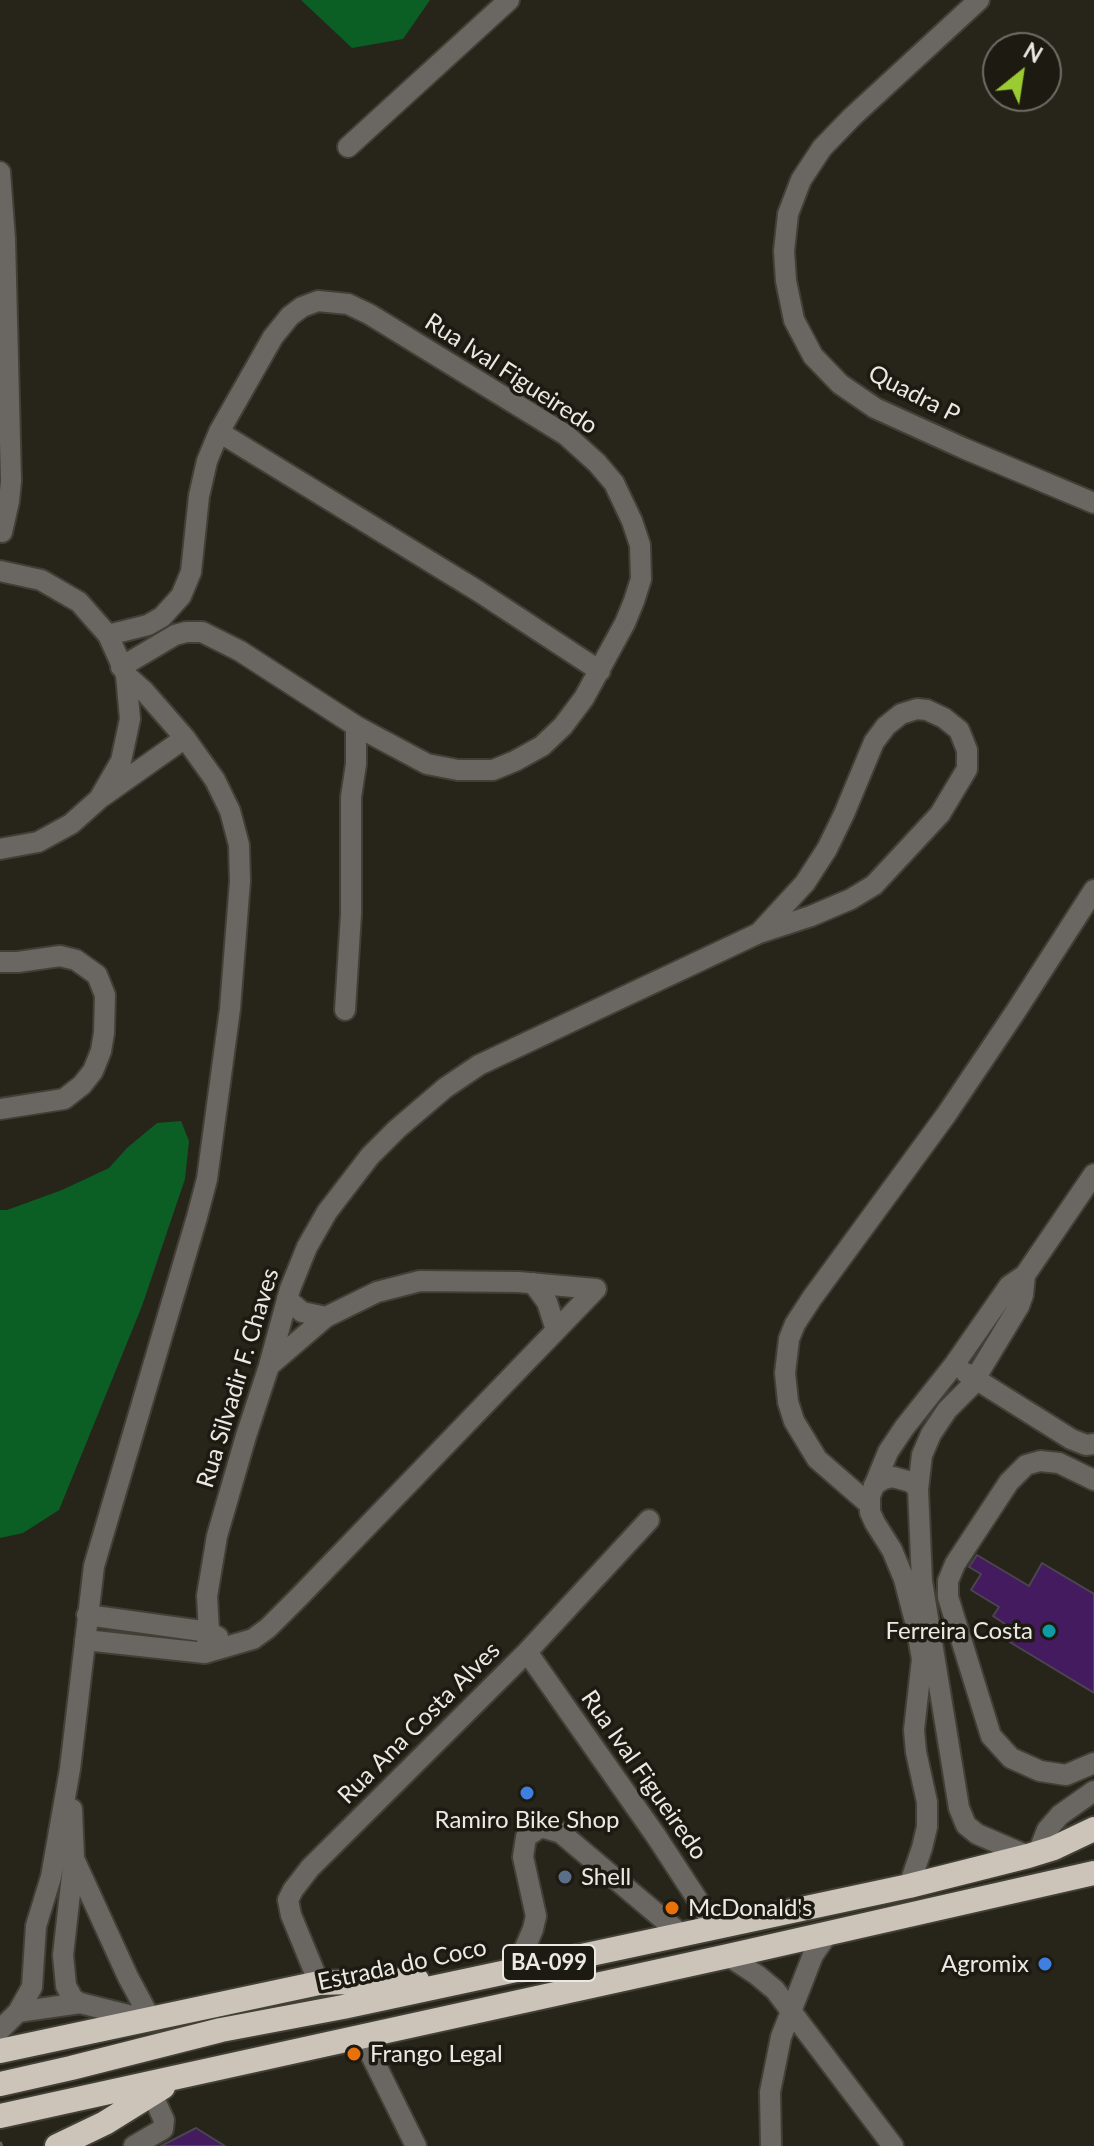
<!DOCTYPE html>
<html>
<head>
<meta charset="utf-8">
<style>
	body { margin:0 }
	#map { position:relative; width:1094px; height:2146px; overflow:hidden; background:#27241a; font-family:Lato,sans-serif }
	canvas { display:block }
	.north { position:absolute; left:982px; top:32px; width:80px; height:80px; box-sizing:border-box; background:#1d1a11; border:2px solid #6f6d65; border-radius:50%; rotate:30deg; font-size:22px; font-weight:700; line-height:32px; text-align:center; color:#ebe9e3 }
	.north::after { content:''; display:block; margin:auto; width:28px; height:36px; background:#9bcb32; clip-path:polygon(50% 0,100% 100%,50% 72%,0 100%) }
</style>
</head>
<body>
<div id="map">
<canvas width="1094" height="2146"></canvas>
<div class="north">N</div>
</div>
<script>
const ctx = document.querySelector('canvas').getContext('2d');
ctx.lineJoin = 'round';
function fillPath(path, color) {
  ctx.fillStyle = color;
  ctx.fill(path, 'evenodd');
}
function poly(rows) {
  const path = new Path2D();
  for (const r of rows) {
    path.moveTo(r[0], r[1]);
    for (let i = 2; i < r.length; i += 2) path.lineTo(r[i], r[i + 1]);
  }
  return path;
}
function stroke(path, color, width, dash) {
  ctx.strokeStyle = color;
  ctx.lineWidth = width;
  ctx.lineCap = dash ? 'butt' : 'round';
  ctx.setLineDash(dash || []);
  ctx.stroke(path);
}
function write(font, color, halo, rows, align = 'center') {
  ctx.font = font + ' Lato,sans-serif';
  ctx.lineWidth = 7;
  ctx.setLineDash([]);
  ctx.textBaseline = 'middle';
  ctx.strokeStyle = halo;
  ctx.fillStyle = color;
  for (const [text, x, y, turn = 0] of rows) {
    ctx.save();
    ctx.translate(x, y);
    ctx.rotate((+turn || 0) * Math.PI / 180);
    ctx.textAlign = isNaN(turn) ? turn : align;
    if (halo) ctx.strokeText(text, 0, 0);
    ctx.fillText(text, 0, 0);
    ctx.restore();
  }
}
fillPath(poly([
	[301,0,430,0,403,39,352,48],
	[181,1121,189,1141,185,1179,142,1306,59,1510,23,1533,0,1538,0,1210,7,1210,62,1190,109,1168,127,1148,157,1123]
]), '#0c5f24');
const building = poly([
	[977,1555,1029,1586,1042,1563,1094,1594,1094,1693,1003,1638,1005,1624,993,1616,999,1607,971,1590,981,1574,969,1567,977,1555],
	[196,2128,225,2146,161,2146,196,2128]
]);
fillPath(building, '#441b5f');
stroke(building, '#4a454f', 2);
const minor = poly([
	[979,0,852,117,822,148,801,180,788,214,784,251,786,281,794,320,813,356,840,384,875,408,963,448,1094,503],
	[348,147,509,0],
	[0,172,5,239,11,481,9,501,2,532],
	[219,432,478,591,600,671],
	[0,571,41,580,79,602,108,635,126,675,130,719,121,761,99,799,71,824,38,842,0,849],
	[108,635,148,625,162,617,181,596,191,572,199,496,207,461,219,432,273,337,290,316,302,307,318,301,348,304,369,314,566,435,597,463,614,483,632,521,640,545,641,579,634,601,625,623,584,698,563,726,542,746,515,761,493,770,458,770,427,764,356,726,240,651,202,632,186,632,175,635,121,667],
	[103,796,185,738],
	[0,962,18,962,60,956,76,960,97,975,105,995,104,1033,101,1051,93,1071,82,1085,64,1099,0,1109],
	[345,1010,351,914,351,797,356,764,356,726],
	[1025,1275,1023,1295,1019,1306,970,1387,947,1410,931,1434,922,1455,918,1489,922,1581,959,1808,966,1825,977,1834,1028,1856],
	[533,1283,547,1302,556,1330],
	[287,1299,302,1312,326,1317],
	[269,1366,326,1317,377,1292,420,1281,518,1282,596,1289],
	[966,1373,1071,1439,1086,1445,1094,1444],
	[1094,1480,1059,1463,1040,1461,1026,1465,1009,1482,955,1564,948,1581,948,1597,991,1736,1011,1758,1040,1771,1066,1775,1094,1763],
	[874,1485,884,1479,893,1477,911,1482,918,1489],
	[870,1505,817,1459,794,1421,788,1402,785,1373,789,1339,795,1324,812,1298,946,1115,1016,1011,1094,890],
	[87,1615,209,1632,218,1637],
	[85,1640,205,1653,253,1639,268,1628,300,1596,596,1289],
	[527,1652,656,1836,716,1928],
	[205,1653,209,1632,207,1596,217,1536,246,1436,269,1366,290,1289,307,1247,327,1212,370,1156,397,1129,445,1088,479,1065,759,933,811,916,851,899,874,885,940,814,967,769,967,750,959,730,944,718,927,710,917,709,901,714,886,726,874,742,844,814,827,849,805,883,759,933],
	[72,1809,74,1858,63,1955,66,1986,73,1999,80,2003],
	[1038,1853,1047,1830,1060,1815,1094,1791],
	[74,1859,128,1977,150,2018],
	[909,1886,922,1848,927,1827,927,1802,916,1752,914,1730,922,1659,916,1625,904,1579,892,1550,875,1523,870,1512,870,1496,888,1452,904,1428,954,1365,1009,1286,1025,1275,1094,1174],
	[728,1956,757,1975,775,1990,893,2146],
	[509,1971,525,1948,533,1929,536,1916,523,1857,526,1837,541,1827,561,1833,682,1935],
	[319,1983,291,1915,288,1900,293,1890,310,1868,527,1652,649,1520],
	[18,2012,80,2003,144,2019],
	[0,2030,18,2012,32,1987,36,1926,51,1877,70,1769,94,1566,197,1217,207,1179,230,1009,240,881,239,845,230,811,215,780,185,738,144,691,126,675],
	[362,2037,416,2146],
	[134,2146,163,2129,164,2120,152,2094],
	[771,2146,770,2092,781,2037,813,1955,828,1933]
]);
const highway = poly([
	[0,2051,319,1983,417,1980],
	[0,2084,71,2068,221,2030,343,2007,909,1886,1028,1856,1054,1848,1094,1829],
	[0,2116,728,1956,1094,1873],
	[57,2146,105,2123,163,2087]
]);
stroke(minor, '#424036', 24);
stroke(highway, '#424036', 28);
stroke(poly([
	[0,2142,2,2146]
]), '#636158', 3, [6, 4]);
stroke(minor, '#6a6662', 20);
stroke(highway, '#ccc4b9', 24);
for (const [x, y, r, color] of [
	[1049,1631,8,"#0f9aa8"],
	[527,1793,8,"#3f7fe0"],
	[565,1877,8,"#5c6f8a"],
	[672,1908,8,"#e8710a"],
	[1045,1964,8,"#3f7fe0"],
	[354,2054,8,"#e8710a"]
]) {
  const dot = new Path2D();
  dot.arc(x, y, r, 0, 2 * Math.PI);
  ctx.fillStyle = color;
  ctx.fill(dot);
  stroke(dot, '#1d1a11', 3);
}
for (const [x, y, w] of [
	[549,1963,92]
]) {
  const box = new Path2D();
  box.roundRect(x - w / 2, y - 18, w, 36, 6);
  ctx.fillStyle = '#1d1a11';
  ctx.fill(box);
  stroke(box, '#ebe9e3', 2);
}
write('bold 22px', '#ebe9e3', null, [
	["BA-099",549,1963]
]);
write('24px', '#ebe9e3', '#1d1a11', [
	["Rua Ival Figueiredo",511,374,33],
	["Quadra P",914,394,27],
	["Rua Silvadir F. Chaves",238,1378,-73],
	["Rua Ana Costa Alves",419,1723,-45],
	["Rua Ival Figueiredo",644,1775,55],
	["Estrada do Coco",402,1965,-12]
]);
write('24px', '#ebe9e3', '#1d1a11', [
	["Ferreira Costa",1033,1631,"right"],
	["Ramiro Bike Shop",527,1820,"center"],
	["Shell",581,1877],
	["McDonald's",688,1908],
	["Agromix",1029,1964,"right"],
	["Frango Legal",370,2054]
], 'left');
</script>
</body>
</html>
